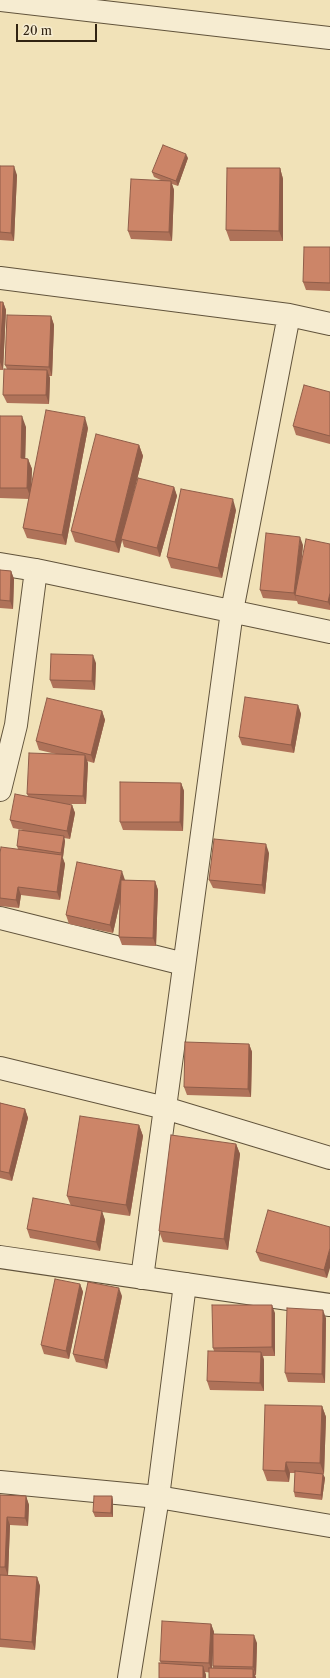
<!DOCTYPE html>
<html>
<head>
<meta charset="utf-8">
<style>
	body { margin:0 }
	#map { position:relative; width:330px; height:1678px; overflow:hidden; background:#f1e2b8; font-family:"Libre Caslon Text",serif }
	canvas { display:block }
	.scale { position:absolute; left:16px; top:24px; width:81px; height:18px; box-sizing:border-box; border:2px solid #312311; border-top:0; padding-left:5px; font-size:12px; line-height:14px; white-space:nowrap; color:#312311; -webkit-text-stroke:3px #f6ecd1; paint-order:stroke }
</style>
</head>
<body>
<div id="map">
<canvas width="330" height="1678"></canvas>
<div class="scale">20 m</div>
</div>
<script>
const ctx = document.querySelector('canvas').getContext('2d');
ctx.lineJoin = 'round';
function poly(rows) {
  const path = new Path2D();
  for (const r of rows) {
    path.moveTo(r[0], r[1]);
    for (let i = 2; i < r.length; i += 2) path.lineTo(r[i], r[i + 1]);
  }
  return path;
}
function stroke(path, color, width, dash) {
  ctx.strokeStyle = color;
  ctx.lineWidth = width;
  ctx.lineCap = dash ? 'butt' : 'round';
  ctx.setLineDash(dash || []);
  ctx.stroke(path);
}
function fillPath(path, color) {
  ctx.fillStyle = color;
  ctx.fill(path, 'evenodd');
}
const minor = poly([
	[0,0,330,38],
	[0,278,289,315,330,324],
	[0,564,36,570,330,632],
	[0,790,16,725,36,570],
	[0,918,184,964],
	[0,1068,165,1108,330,1158],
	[142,1278,232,611,289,315],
	[129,1678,158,1497,185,1284]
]);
const tertiary = poly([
	[0,1257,330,1305],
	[0,1482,158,1497,330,1526]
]);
stroke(minor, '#61533b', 24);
stroke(tertiary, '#61533b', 24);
stroke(minor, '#f6ecd1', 22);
stroke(tertiary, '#f6ecd1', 22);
fillPath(poly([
	[188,158,178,186,172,184,174,190,172,241,131,239,128,231,163,181,154,177,152,172],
	[0,166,17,175,14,241,0,240],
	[280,168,283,179,283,241,230,241,226,230],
	[330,247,330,291,306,290,303,282],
	[0,302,3,302,6,310,3,370,0,370],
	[51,316,54,325,52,376,49,376,50,378,49,404,7,403,3,395,7,369,5,365],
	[330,392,330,444,296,435,293,426],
	[0,416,26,427,25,458,28,459,32,469,31,484,88,428,66,545,27,538,23,528,29,499,0,498],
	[139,445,143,456,130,507,174,487,177,496,160,557,124,547,122,540,119,553,75,542,71,531],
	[236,510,222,578,171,568,167,557],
	[330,544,330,610,298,604,297,601,263,598,260,590,303,545,301,566],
	[0,570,11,571,14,579,13,609,0,608],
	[96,663,95,690,53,688,50,680],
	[298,705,301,714,294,753,242,745,239,737],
	[102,711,105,720,94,763,87,761,88,763,86,804,66,804,72,805,75,813,70,839,64,838,65,841,63,857,62,857,65,864,60,900,21,895,19,908,0,906,0,853,18,849,17,846,23,830,13,828,10,820,28,796,27,794,56,754,39,750,36,741],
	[181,783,184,791,183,831,123,830,120,822],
	[269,853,265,894,213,888,209,880],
	[125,880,155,881,158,890,156,946,122,945,119,937,120,902,113,933,69,924,66,915],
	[249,1044,252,1052,251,1097,187,1095,184,1087],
	[0,1103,25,1109,28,1118,12,1181,0,1178],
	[139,1125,143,1136,130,1216,102,1212,105,1220,100,1251,30,1238,27,1229,71,1206,67,1196],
	[236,1144,240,1154,228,1250,163,1242,159,1231],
	[330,1227,327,1278,260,1261,256,1252],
	[80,1284,83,1292,69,1359,44,1354,41,1345],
	[122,1296,107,1369,76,1362,73,1354],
	[275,1313,275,1356,263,1356,264,1360,264,1391,210,1390,207,1381,214,1351,213,1348],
	[326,1318,325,1383,288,1382,285,1373],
	[322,1406,326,1417,324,1474,323,1474,325,1478,322,1500,295,1497,294,1492,295,1473,290,1473,289,1482,267,1481,263,1470],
	[0,1495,26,1496,29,1505,28,1526,10,1525,8,1575,37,1577,40,1586,35,1650,0,1647],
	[112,1496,113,1501,113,1517,95,1517,93,1512],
	[211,1624,214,1632,214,1634,257,1643,256,1675,255,1675,256,1678,205,1672,206,1675,161,1664,160,1661],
	[213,1645,213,1668,212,1668]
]), '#af7259');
fillPath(poly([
	[186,154,188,158,178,186,176,181],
	[14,166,17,175,14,241,11,233],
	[280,168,283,179,283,241,279,231],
	[171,181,174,190,172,241,169,232],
	[3,302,6,310,3,370,0,362],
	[51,316,54,325,52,376,49,367],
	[47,370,50,378,49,404,46,395],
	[22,416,26,427,25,469,21,458],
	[85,417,88,428,66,545,62,535],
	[139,445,143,456,122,539,121,539,122,540,119,553,115,542],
	[28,459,32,469,31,499,27,488],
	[174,487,177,496,160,557,157,548],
	[233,499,236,510,222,578,218,568],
	[300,537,303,545,298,596,295,595,297,602,294,593],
	[11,571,14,579,13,609,10,601],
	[330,593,330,606,328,602],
	[93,655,96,663,95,690,92,681],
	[298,705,301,714,294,753,291,745],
	[102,711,105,720,94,763,91,755],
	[85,755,88,763,86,804,83,796],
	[181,783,184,791,183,831,180,822],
	[72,805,75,813,70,839,67,831],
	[64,836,65,841,63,857,61,853],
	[266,844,269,853,265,894,262,885],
	[62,855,65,864,60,900,57,892],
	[122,871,125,880,113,933,110,925],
	[155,881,158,890,156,946,153,938],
	[18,887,21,895,19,908,16,900],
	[249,1044,252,1052,251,1097,248,1089],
	[25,1109,28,1118,12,1181,9,1173],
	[139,1125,143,1136,130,1216,126,1205],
	[236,1144,240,1154,228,1250,224,1239],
	[102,1211,105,1220,100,1251,96,1242],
	[330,1248,330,1268,327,1278,324,1270],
	[80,1284,83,1292,69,1359,66,1351],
	[119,1288,122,1296,107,1369,104,1360],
	[272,1305,275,1313,275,1356,272,1347],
	[323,1310,326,1318,325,1383,322,1374],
	[261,1352,264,1360,264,1391,260,1383],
	[322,1406,326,1417,324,1474,320,1463],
	[286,1462,290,1473,289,1482,285,1471],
	[323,1474,325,1478,322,1500,321,1495],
	[26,1496,29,1505,28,1526,25,1518],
	[112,1496,113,1501,113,1517,111,1513],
	[7,1517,10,1525,8,1576,5,1567],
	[37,1577,40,1586,35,1650,32,1642],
	[211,1624,214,1632,212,1672,209,1663],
	[254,1635,257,1643,256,1675,253,1667],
	[203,1666,206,1675,206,1678,203,1678],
	[253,1669,256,1678,253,1678]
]), '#8f5d49');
const building = poly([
	[163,145,186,154,176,181,152,172,163,145],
	[0,166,14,166,11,233,0,232,0,166],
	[227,168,280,168,279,231,226,230,227,168],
	[131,179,171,181,169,232,128,231,131,179],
	[304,247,330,247,330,283,303,282,304,247],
	[0,302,3,302,0,359,0,302],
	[7,315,51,316,49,367,5,365,7,315],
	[4,369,47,370,46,395,3,395,4,369],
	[304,385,330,392,330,436,293,426,304,385],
	[46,410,85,417,62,535,23,528,46,410],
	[0,416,22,416,21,458,28,459,27,488,0,488,0,416],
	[96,434,139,445,115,542,71,531,96,434],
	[138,478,174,487,157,548,121,539,138,478],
	[181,489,233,499,218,568,167,557,181,489],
	[266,533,300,537,294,593,260,590,266,533],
	[306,539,330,544,330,593,328,602,295,595,306,539],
	[0,570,11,571,10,601,0,600,0,570],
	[51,654,93,655,92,681,50,680,51,654],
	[245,697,298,705,291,745,239,737,245,697],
	[47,698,102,711,91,755,36,741,47,698],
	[29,753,85,755,83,796,27,794,29,753],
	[120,782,181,783,180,822,120,822,120,782],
	[15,794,72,805,67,831,10,820,15,794],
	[19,830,64,836,61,853,17,846,19,830],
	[214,839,266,844,262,885,209,880,214,839],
	[1,847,62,855,57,892,18,887,16,900,0,898,0,853,1,847],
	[77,862,122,871,110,925,66,915,77,862],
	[121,880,155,881,153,938,119,937,121,880],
	[185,1042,249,1044,248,1089,184,1087,185,1042],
	[0,1103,25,1109,9,1173,0,1171,0,1103],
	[80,1116,139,1125,126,1205,67,1196,80,1116],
	[171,1135,236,1144,224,1239,159,1231,171,1135],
	[33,1198,102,1211,96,1242,27,1229,33,1198],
	[268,1210,330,1227,330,1248,324,1270,256,1252,268,1210],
	[55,1279,80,1284,66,1351,41,1345,55,1279],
	[88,1282,119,1288,104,1360,73,1354,88,1282],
	[212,1305,272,1305,272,1347,213,1348,212,1305],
	[287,1308,323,1310,322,1374,285,1373,287,1308],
	[208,1351,261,1352,260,1383,207,1381,208,1351],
	[265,1405,322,1406,320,1463,286,1462,285,1471,263,1470,265,1405],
	[295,1471,323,1474,321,1495,294,1492,295,1471],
	[0,1495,26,1496,25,1518,7,1517,5,1567,0,1567,0,1495],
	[94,1496,112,1496,111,1513,93,1512,94,1496],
	[0,1575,37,1577,32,1642,0,1639,0,1575],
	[162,1621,211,1624,209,1663,160,1661,162,1621],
	[213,1634,254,1635,253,1667,213,1666,213,1634],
	[159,1663,203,1666,203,1678,159,1678,159,1663],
	[209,1668,253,1669,253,1678,209,1678,209,1668]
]);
fillPath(building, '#cc8568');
stroke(building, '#8f5d49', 1);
</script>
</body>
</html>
